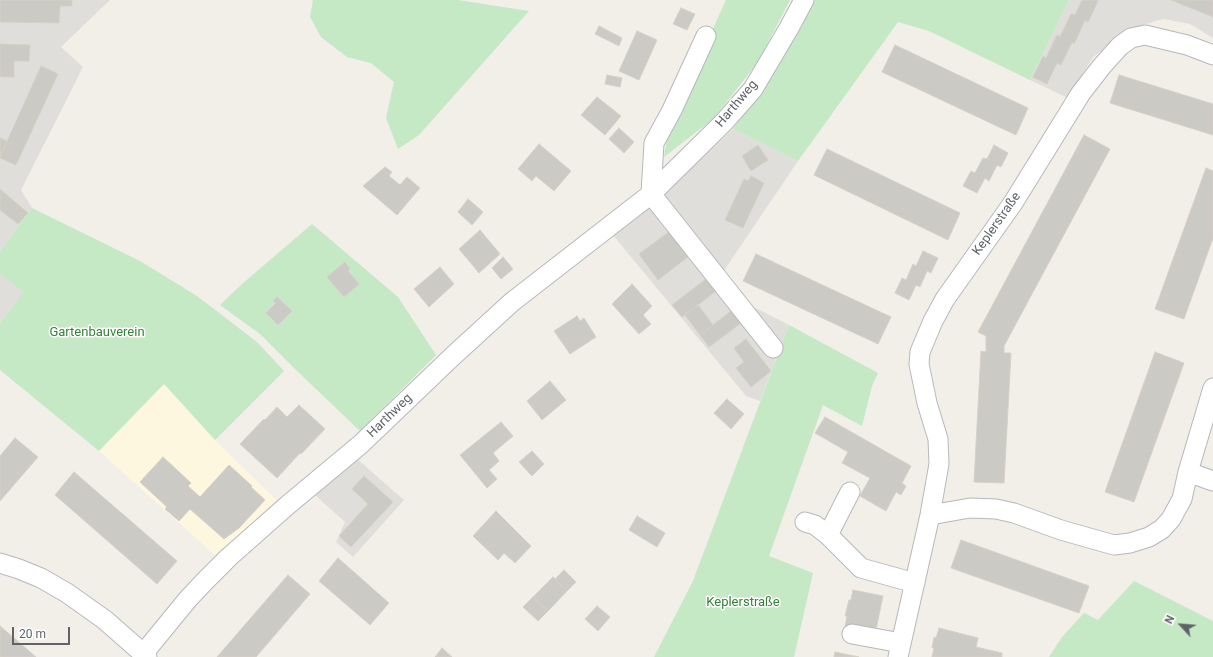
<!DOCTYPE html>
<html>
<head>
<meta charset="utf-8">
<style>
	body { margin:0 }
	#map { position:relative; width:1213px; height:657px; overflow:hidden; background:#f1efe8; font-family:Roboto,sans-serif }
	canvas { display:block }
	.north { position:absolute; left:1161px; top:605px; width:40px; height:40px; -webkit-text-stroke:3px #fff; paint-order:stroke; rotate:296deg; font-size:11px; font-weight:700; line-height:16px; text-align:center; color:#5f6368 }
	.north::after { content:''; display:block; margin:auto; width:14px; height:18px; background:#5f6368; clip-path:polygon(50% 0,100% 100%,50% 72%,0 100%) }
	.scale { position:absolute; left:12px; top:627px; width:58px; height:18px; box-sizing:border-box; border:2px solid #5f6368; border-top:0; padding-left:5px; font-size:12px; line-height:14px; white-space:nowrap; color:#5f6368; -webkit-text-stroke:3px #fff; paint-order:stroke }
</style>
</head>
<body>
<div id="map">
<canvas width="1213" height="657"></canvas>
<div class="north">N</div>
<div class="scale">20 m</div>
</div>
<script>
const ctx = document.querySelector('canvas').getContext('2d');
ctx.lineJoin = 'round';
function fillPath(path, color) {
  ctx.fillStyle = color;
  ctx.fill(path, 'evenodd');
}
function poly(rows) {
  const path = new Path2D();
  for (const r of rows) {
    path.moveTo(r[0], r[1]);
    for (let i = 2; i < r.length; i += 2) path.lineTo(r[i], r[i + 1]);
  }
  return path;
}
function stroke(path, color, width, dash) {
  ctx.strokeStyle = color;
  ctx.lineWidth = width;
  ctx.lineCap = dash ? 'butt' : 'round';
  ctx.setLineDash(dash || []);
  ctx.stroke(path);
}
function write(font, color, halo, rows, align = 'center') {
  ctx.font = font + ' Roboto,sans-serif';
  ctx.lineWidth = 3;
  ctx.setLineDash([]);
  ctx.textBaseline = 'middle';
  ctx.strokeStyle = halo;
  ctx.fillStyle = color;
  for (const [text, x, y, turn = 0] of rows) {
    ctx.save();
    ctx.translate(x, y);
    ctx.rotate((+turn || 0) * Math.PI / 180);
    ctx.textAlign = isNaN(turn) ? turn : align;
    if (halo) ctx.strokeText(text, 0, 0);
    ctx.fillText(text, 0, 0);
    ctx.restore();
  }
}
fillPath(poly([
	[164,383,215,440,276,500,240,534,215,555,99,451]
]), '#fef7e0');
fillPath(poly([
	[0,0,110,0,61,47,83,67,21,190,32,208,0,251],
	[1069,0,1213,0,1213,38,1190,24,1163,19,1133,28,1093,57,1068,98,1030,80],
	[733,129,798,161,723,272,750,305,789,325,760,401,746,396,612,234,663,194],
	[0,274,25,292,0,323],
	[356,458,404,500,353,557,336,542,345,522,315,495]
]), '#e0deda');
fillPath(poly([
	[313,0,458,0,529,11,419,135,398,149,386,118,394,82,371,63,347,57,321,37,310,17],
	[726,0,790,0,758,62,713,119,664,157,669,126],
	[814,0,1069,0,1030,80,929,31,898,22,798,161,733,129,765,86,803,22],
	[32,208,140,261,197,296,257,342,284,371,215,440,164,384,99,451,0,370,0,323,24,292,0,274,0,251],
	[312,224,398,297,436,355,360,431,296,370,260,334,220,305,242,284],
	[789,325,878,373,872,386,862,426,823,405,769,556,813,573,794,657,654,657,693,581],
	[1134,581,1213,621,1213,657,1049,657,1062,637,1084,613,1098,620]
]), '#c5e8c5');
const building = poly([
	[0,0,72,0,72,6,60,6,59,23,0,22,0,0],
	[1082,0,1096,0,1098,1,1088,22,1085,20,1074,44,1072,42,1061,65,1057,63,1047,84,1033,77,1043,56,1046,58,1057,35,1060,37,1071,14,1075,15,1082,0],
	[1171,0,1213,0,1213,17,1171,0],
	[681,8,695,14,687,30,673,24,681,8],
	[599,26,622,38,619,46,595,34,599,26],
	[637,31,657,40,639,80,619,71,637,31],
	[0,44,30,45,29,61,14,61,14,77,0,77,0,44],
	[895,45,1028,108,1016,135,882,72,895,45],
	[41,66,58,74,16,165,0,158,0,157,41,66],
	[607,75,622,78,620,87,605,84,607,75],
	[1119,75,1213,104,1213,135,1110,103,1119,75],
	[597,97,621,116,605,135,581,115,597,97],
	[619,128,634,142,624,153,609,139,619,128],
	[1084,135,1110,149,1004,346,1004,353,1011,353,1004,483,974,482,981,351,986,352,986,336,978,332,1084,135],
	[0,138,7,141,0,157,0,138],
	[539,144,571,171,554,191,536,176,532,181,518,169,539,144],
	[758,145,768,160,751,171,742,156,758,145],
	[994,145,1008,153,1001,167,997,165,989,181,985,178,977,193,963,186,971,171,975,173,983,158,987,159,994,145],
	[827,149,960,213,948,240,814,175,827,149],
	[385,167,392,172,389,176,400,185,407,177,420,188,397,215,363,186,385,167],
	[1206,168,1213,171,1213,238,1184,319,1155,309,1206,168],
	[751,176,764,183,743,228,725,220,744,179,748,181,751,176],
	[0,189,28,213,18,224,0,210,0,189],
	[468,199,483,212,472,225,458,212,468,199],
	[480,230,500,254,479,273,459,249,480,230],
	[670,231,689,256,658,280,639,254,670,231],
	[923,251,938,258,931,273,927,271,920,287,916,285,909,300,895,293,902,278,906,280,913,264,916,266,923,251],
	[756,254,891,317,878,344,743,281,756,254],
	[503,257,513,269,501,279,492,268,503,257],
	[345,262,350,269,348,271,359,284,344,297,327,277,345,262],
	[440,267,454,284,429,307,414,289,440,267],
	[706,279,716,291,682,317,672,305,706,279],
	[632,284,652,306,643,315,651,324,639,334,612,304,632,284],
	[277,297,292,311,278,325,266,313,276,303,273,301,277,297],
	[698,305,713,325,700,335,685,315,698,305],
	[731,311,741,323,709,347,700,335,731,311],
	[577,316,580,321,584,318,596,337,570,354,554,331,577,316],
	[746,339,771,371,751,387,736,368,744,362,734,348,746,339],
	[1155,352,1184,363,1134,502,1105,492,1155,352],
	[550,381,566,400,542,420,527,401,550,381],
	[727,399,744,414,731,429,714,413,727,399],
	[299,405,325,429,301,454,300,453,277,478,240,444,264,419,265,420,277,407,287,417,299,405],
	[825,417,911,466,902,483,906,486,901,495,896,492,886,511,860,496,870,478,842,463,848,452,815,433,825,417],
	[501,422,513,436,493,453,499,461,489,470,497,479,487,488,460,455,501,422],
	[15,438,38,457,0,501,0,456,15,438],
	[532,451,544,464,532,476,519,462,532,451],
	[163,457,191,483,188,486,200,497,229,465,252,486,251,487,265,500,239,528,224,539,190,509,179,521,165,509,167,507,140,482,163,457],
	[74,472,177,561,157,584,55,495,74,472],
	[364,476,393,502,351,547,339,536,368,504,352,489,364,476],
	[496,511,531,546,515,563,504,553,498,560,473,536,496,511],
	[637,516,665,533,657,547,629,530,637,516],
	[961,540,1089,586,1079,613,951,568,961,540],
	[338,558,389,603,370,625,319,581,338,558],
	[564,570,576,582,567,591,555,579,564,570],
	[288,575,310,594,256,657,217,657,288,575],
	[553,577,567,591,548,611,533,597,553,577],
	[853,590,883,596,875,634,845,627,847,616,845,616,849,600,851,600,853,590],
	[533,597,548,611,538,621,523,607,533,597],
	[597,606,610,617,598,631,585,619,597,606],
	[0,626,36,657,0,657,0,626],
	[939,628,978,638,976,647,1002,653,1002,657,932,657,934,648,932,648,934,637,936,638,939,628],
	[442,648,452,657,435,657,442,648],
	[835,652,859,657,834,657,835,652]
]);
fillPath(building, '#cccac5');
stroke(building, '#d6d1c6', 1);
const minor = poly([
	[706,36,672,110,654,143,651,194,773,348],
	[1188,472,1213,481],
	[850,492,828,535,861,568,915,583],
	[930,515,970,508,996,509,1014,513,1061,530,1114,545,1130,543,1149,537,1162,529,1171,519,1182,499,1188,472,1213,388],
	[805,522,815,525,828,535],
	[0,563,19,569,41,578,67,593,105,620,147,657],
	[852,634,901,643],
	[143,654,188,599,205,581,229,557,289,504,361,444,454,355,512,302,651,194,724,122,753,89,789,28,804,0],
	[898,657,930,515,939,464,938,439,927,403,919,364,920,352,933,321,945,299,1013,203,1081,93,1102,66,1120,46,1131,38,1145,35,1187,45,1213,55]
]);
stroke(minor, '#b5b8bc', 21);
stroke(minor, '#fff', 19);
write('13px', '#5f6368', '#fff', [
	["Harthweg",737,104,-50],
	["Keplerstraße",997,224,-55],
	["Harthweg",390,416,-44]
]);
write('13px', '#348238', '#fff', [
	["Gartenbauverein",97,333],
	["Keplerstraße",743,603]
]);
</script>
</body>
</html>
